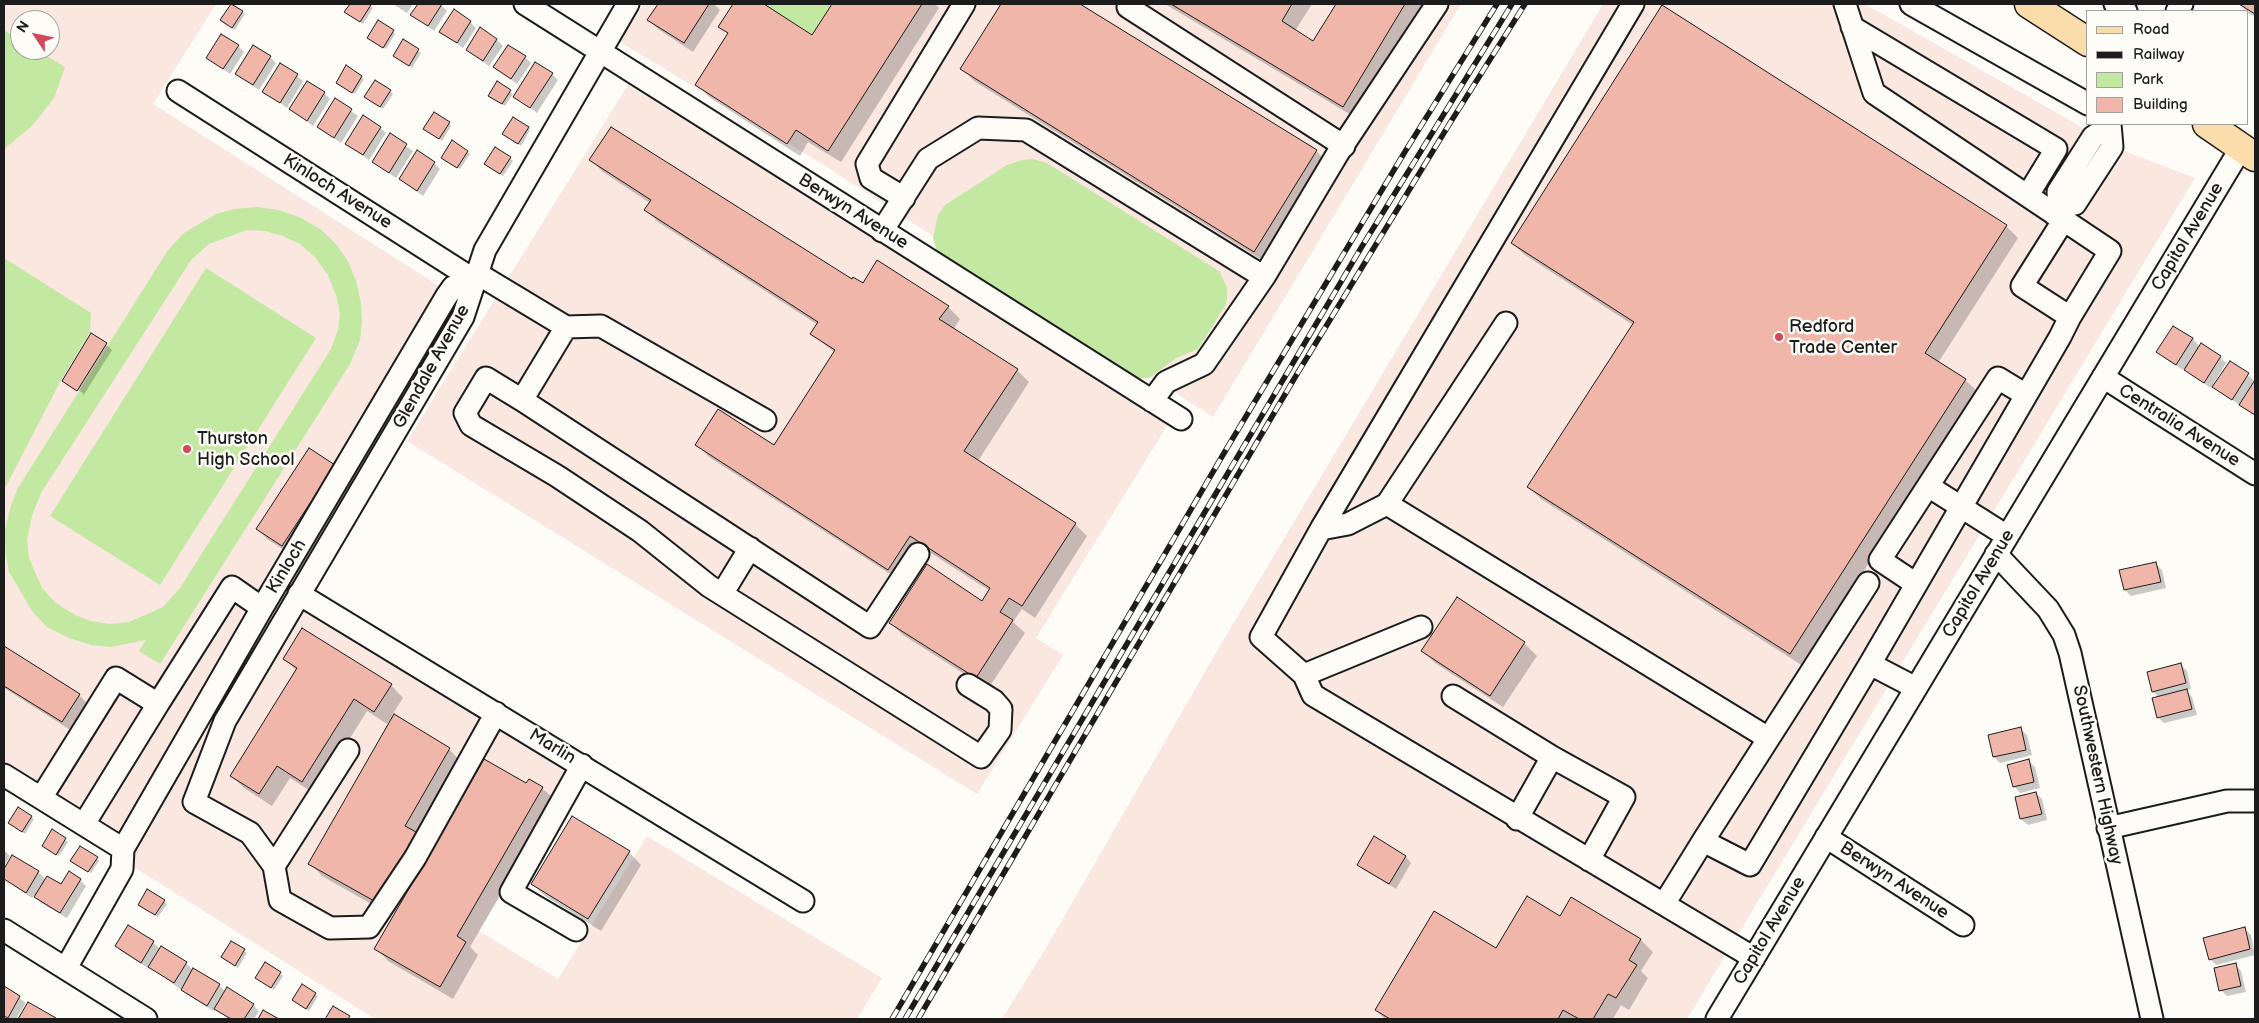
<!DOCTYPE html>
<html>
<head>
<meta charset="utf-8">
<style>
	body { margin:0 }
	#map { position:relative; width:2259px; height:1023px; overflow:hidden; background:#fdfcf7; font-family:"Balsamiq Sans",sans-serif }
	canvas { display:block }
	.frame { position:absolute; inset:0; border:5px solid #1c1c1c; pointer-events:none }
	.legend { position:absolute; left:2086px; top:10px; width:162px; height:115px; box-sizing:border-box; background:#fdfcf7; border:1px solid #a3a29f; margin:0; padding:6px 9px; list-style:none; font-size:15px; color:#1c1c1c }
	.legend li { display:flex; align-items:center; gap:10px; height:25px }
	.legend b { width:25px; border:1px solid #a3a29f }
	.north { position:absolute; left:10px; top:10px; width:50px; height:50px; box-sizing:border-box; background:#fdfcf7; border:1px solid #a3a29f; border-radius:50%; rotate:304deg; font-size:14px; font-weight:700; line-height:20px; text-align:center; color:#1c1c1c }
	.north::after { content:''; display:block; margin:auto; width:18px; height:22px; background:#d1495b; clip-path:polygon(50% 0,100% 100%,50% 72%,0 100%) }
</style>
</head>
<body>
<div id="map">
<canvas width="2259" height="1023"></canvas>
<div class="frame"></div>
<ul class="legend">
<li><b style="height:6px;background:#fbddab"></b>Road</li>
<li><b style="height:6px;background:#1c1c1c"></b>Railway</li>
<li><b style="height:14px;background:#c3e8a2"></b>Park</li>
<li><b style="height:14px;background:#f0b6a9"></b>Building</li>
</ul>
<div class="north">N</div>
</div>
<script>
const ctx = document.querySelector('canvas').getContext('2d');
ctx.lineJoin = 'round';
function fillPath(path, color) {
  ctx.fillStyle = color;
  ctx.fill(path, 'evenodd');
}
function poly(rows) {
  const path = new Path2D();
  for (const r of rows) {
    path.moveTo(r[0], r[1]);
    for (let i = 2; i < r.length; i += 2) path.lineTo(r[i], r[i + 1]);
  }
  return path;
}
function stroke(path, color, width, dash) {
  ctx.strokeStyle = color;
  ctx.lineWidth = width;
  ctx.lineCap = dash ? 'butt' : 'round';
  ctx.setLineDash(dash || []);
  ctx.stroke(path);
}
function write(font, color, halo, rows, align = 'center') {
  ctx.font = font + ' "Balsamiq Sans",sans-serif';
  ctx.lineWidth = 5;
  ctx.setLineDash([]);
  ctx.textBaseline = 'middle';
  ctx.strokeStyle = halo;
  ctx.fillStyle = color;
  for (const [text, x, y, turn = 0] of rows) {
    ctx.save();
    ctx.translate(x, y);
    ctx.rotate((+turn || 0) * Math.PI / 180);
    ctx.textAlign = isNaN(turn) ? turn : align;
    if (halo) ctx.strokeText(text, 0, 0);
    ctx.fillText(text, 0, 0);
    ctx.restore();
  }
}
fillPath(poly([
	[4,4,216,4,153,104,458,298,284,600,573,775,479,931,558,979,647,836,882,978,857,1019,375,1019,4,785],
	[20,20,50,20,50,50,20,50],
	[643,4,1461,4,1213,417,819,162,620,42],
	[1603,4,1865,4,2122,150,2195,178,1687,1019,1002,1019,1049,943,1217,651],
	[628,85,1170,421,1036,638,1063,655,977,794,407,441]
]), '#f9e7e0');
fillPath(poly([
	[764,4,832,4,812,35],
	[4,30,20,40,20,50,37,50,65,67,54,98,32,126,4,149],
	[1033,159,1047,163,1219,271,1227,287,1227,299,1225,306,1198,349,1176,358,1149,378,1131,379,937,252,933,238,938,215,945,205,1007,165,1022,160],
	[257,207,279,210,301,218,320,229,336,244,348,261,356,281,361,303,362,322,360,340,350,364,160,664,139,651,146,640,111,647,91,645,69,638,47,627,32,611,9,572,5,549,5,529,11,506,18,488,168,250,184,233,216,214,234,209],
	[247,230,265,231,283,236,300,244,315,257,328,275,336,295,340,313,338,330,331,349,180,588,163,607,129,622,109,624,91,621,75,615,56,603,42,588,29,558,27,539,32,516,41,493,191,260,209,244],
	[4,258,91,313,90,332,60,382,4,490],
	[206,268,316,338,160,585,50,516]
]), '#c3e8a2');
fillPath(poly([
	[351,4,367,4,373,8,363,24,346,12],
	[393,4,413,4,407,13],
	[419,4,440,4,447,11,434,31,412,15],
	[659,4,714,4,720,10,693,52,658,29,649,20],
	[735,4,762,4,813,36,833,4,935,4,939,8,841,162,808,142,800,156,709,97,697,84,729,35,720,26],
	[1002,4,1078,4,1316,151,1329,163,1267,263,974,81,962,68],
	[1165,4,1312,4,1295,31,1314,43,1337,4,1425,4,1356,118],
	[2239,4,2255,4,2255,17,2248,13],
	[242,12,245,14,235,30,224,23],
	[470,22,476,28,463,48,441,32],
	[393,31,395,34,386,49,371,40],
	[497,40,503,46,489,66,467,50],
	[404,41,421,53,412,68,394,56],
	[238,46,244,52,230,74,208,58],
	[270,57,276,63,259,90,236,74],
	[525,57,531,63,517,84,495,67],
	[281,64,303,81,287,108,264,91],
	[347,67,364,79,355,94,340,85],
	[552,74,558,80,537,113,515,96],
	[497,83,513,94,505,106,492,98],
	[390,91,393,94,383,109,369,100],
	[324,93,330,99,313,126,291,109],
	[335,100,358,116,341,143,318,127],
	[449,123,451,126,442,141,424,129],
	[380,128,386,133,369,160,346,144],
	[528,128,530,130,521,146,506,136],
	[390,135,413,151,396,178,373,162],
	[467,151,470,154,460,169,445,160],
	[510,158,513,161,503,176,488,167],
	[591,160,852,281,948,307,960,319,953,330,1017,370,1029,382,978,461,1075,524,1087,536,1035,618,1022,609,1013,622,1025,633,988,689,903,635,891,623,982,603,990,591,923,548,901,581,709,457,697,445,774,447,835,353,812,334,818,325,658,222,646,210,650,203,603,172],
	[434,163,440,169,423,196,400,179],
	[2006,226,2018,238,1938,363,1965,380,1978,392,1803,666,1541,499,1529,487,1633,325,1525,255,1512,243],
	[2174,328,2193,339,2200,347,2202,345,2220,357,2226,363,2211,388,2192,376,2184,368,2183,370,2164,358,2158,352],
	[106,344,112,350,83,396,83,393,68,384,68,386,63,381],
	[2230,362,2255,381,2255,416,2214,387],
	[334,466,292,555,267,539,258,529],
	[2156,564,2162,570,2166,588,2131,596,2125,590],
	[1457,599,1524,643,1537,656,1503,707,1435,663,1423,651],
	[4,647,79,695,88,704,72,731,4,688],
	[284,659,391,685,403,698,392,715,449,749,461,762,389,914,322,876,310,863,393,719,391,718,387,724,367,711,315,794,290,778,272,806,244,788,232,776,297,671],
	[2181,665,2187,671,2191,689,2186,690,2192,697,2197,715,2164,723,2158,717,2159,698,2153,691],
	[2021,729,2027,735,2032,755,2000,763,1994,757],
	[2029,761,2035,767,2040,788,2020,793,2014,786],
	[526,785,542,788,555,800,470,947,478,955,453,999,388,961,376,948],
	[2036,793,2042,799,2047,820,2028,825,2021,819,2016,798],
	[31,817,34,819,25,834,9,823],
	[53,831,68,842,59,856,46,848],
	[1374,838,1406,857,1411,863,1396,889,1364,870,1358,864],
	[4,850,10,856,4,866],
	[629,852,641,865,601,931,545,896,532,884],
	[12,857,38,872,46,880,62,886,80,880,86,886,67,918,41,903,34,895,32,898,4,879,4,871],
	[97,858,99,861,91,873,75,863],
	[164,901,167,904,158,917,142,907],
	[1560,918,1641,940,1653,952,1641,971,1648,978,1629,1010,1621,1005,1613,1019,1385,1019,1376,1010],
	[128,927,153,942,160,949,186,963,194,971,219,985,226,992,253,1005,259,1011,254,1019,229,1019,215,1008,213,1011,188,995,149,966,148,968,122,952,116,946],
	[2245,929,2251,935,2255,955,2216,965,2210,959],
	[232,942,247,953,238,968,225,959],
	[265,963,283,976,274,990,259,980],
	[2235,964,2241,971,2246,992,2227,996,2221,990],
	[4,987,26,1003,16,1019,4,1017],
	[315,994,318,996,309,1011,293,1000]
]), '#0003');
const building = poly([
	[231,4,243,11,232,28,220,20,231,4],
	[350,4,370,4,371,5,360,22,344,12,350,4],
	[418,4,442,4,428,26,410,15,418,4],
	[658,4,709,4,684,43,647,20,658,4],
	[733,4,764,4,812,35,832,4,922,4,828,151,796,130,787,144,695,85,728,33,718,27,733,4],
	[1001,4,1080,4,1317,150,1254,252,960,69,1001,4],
	[1171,4,1292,4,1282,21,1313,41,1336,4,1405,4,1343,107,1171,4],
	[2239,4,2255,4,2255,14,2239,4],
	[1662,5,2007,225,1925,353,1966,379,1790,654,1527,487,1634,322,1511,243,1662,5],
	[454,9,471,21,457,43,439,32,454,9],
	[378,20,394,30,383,48,367,38,378,20],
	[480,27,497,39,483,61,466,50,480,27],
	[221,34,239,45,223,69,206,58,221,34],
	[403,39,419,49,409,66,393,56,403,39],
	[253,45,271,56,253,85,235,74,253,45],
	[508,45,526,56,511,79,493,67,508,45],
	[535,62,553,73,530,108,513,97,535,62],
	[280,63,298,74,280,103,262,92,280,63],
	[346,65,362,76,352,93,336,83,346,65],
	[375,80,391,90,380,107,364,97,375,80],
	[307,81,325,92,307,121,289,109,307,81],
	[497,81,511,90,502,104,488,96,497,81],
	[335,98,352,109,334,138,317,127,335,98],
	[434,112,450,122,439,139,423,129,434,112],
	[363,115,381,127,363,155,345,144,363,115],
	[513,117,529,127,518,144,502,134,513,117],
	[611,127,852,279,853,277,863,283,877,260,949,306,939,319,1018,369,964,451,1076,523,1022,606,1009,598,1000,612,1013,620,976,678,889,623,927,564,982,601,990,588,910,536,888,570,695,445,718,409,774,445,835,350,810,334,818,322,644,210,651,200,589,160,611,127],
	[390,133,407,144,389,173,372,162,390,133],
	[452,140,468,151,457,168,441,158,452,140],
	[495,147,511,157,500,174,484,164,495,147],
	[417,150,435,162,417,191,399,179,417,150],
	[2173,326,2193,338,2176,365,2156,352,2173,326],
	[91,333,107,343,77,391,62,381,91,333],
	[2201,343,2221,356,2204,383,2184,370,2201,343],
	[2230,361,2249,373,2232,400,2212,387,2230,361],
	[2255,380,2255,415,2239,405,2255,380],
	[309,448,335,465,282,546,256,529,309,448],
	[2156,562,2161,582,2124,590,2119,570,2156,562],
	[1457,597,1525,642,1490,696,1421,651,1457,597],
	[302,628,392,684,374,712,354,699,302,782,277,766,259,794,230,776,297,668,283,659,302,628],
	[4,646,80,694,62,722,4,686,4,646],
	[2181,663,2186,683,2152,692,2147,672,2181,663],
	[2187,689,2192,709,2157,718,2152,698,2187,689],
	[394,714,450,748,405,826,418,833,376,902,308,864,394,714],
	[2021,727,2026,750,1993,757,1988,735,2021,727],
	[484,759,526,783,529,779,543,787,457,936,466,942,440,987,374,949,484,759],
	[2029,759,2034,782,2013,787,2007,765,2029,759],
	[2036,792,2042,814,2020,819,2015,797,2036,792],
	[18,807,32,816,22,832,8,823,18,807],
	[572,816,630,851,588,919,531,884,572,816],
	[52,829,66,838,56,855,42,846,52,829],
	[1374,836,1406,856,1389,884,1357,865,1374,836],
	[80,846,98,857,88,872,70,861,80,846],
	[12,855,39,871,26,893,4,879,4,869,12,855],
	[69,871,81,879,60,913,34,897,47,876,61,884,69,871],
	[147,889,165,900,155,915,138,905,147,889],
	[1527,896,1560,916,1571,897,1641,939,1629,960,1637,965,1616,998,1608,994,1593,1019,1579,1019,1563,1010,1558,1019,1390,1019,1375,1010,1434,911,1496,948,1527,896],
	[128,925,154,941,141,963,115,946,128,925],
	[2245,927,2250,949,2209,960,2203,938,2245,927],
	[231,941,245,949,235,966,221,957,231,941],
	[161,946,187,962,174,983,148,967,161,946],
	[265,962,281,972,271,988,255,978,265,962],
	[2236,963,2241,986,2219,991,2214,968,2236,963],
	[193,968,220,984,207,1006,181,990,193,968],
	[302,984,316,993,306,1009,292,1000,302,984],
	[4,986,20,996,8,1018,4,1016,4,986],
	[227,987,254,1004,244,1019,231,1019,214,1009,227,987],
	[28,1002,56,1018,55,1019,18,1019,28,1002],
	[333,1006,350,1016,348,1019,325,1019,333,1006],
	[263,1010,279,1019,258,1019,263,1010]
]);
fillPath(building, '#f0b6a9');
stroke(building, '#1c1c1c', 1);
const minor = poly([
	[525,4,1181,419],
	[1633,4,1321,529,1261,637,1304,675,1313,695,1754,958],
	[1911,4,2088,104],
	[2115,4,2126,11],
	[1128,7,1344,146],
	[2177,11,2182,4],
	[1852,27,2056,149,2028,195],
	[904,198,871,178,867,164,964,4],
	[2059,207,2075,204,2112,147,2110,124],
	[2054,214,2059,207,2058,192,2093,137,2109,126],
	[2063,221,2022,286,2070,317],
	[882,231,928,159,978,128,1026,130,1264,277,1204,364,1166,382,1152,401],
	[478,274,566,327,522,400,870,627,918,554],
	[1264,277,1338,153,1437,4],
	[566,327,601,326,765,420],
	[2103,377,2255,474],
	[522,400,486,378,465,413,471,425,557,476,640,531,709,586,981,757,1000,730,1001,709,994,701,968,685],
	[1928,486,1998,378,2026,395],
	[1387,504,1768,738],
	[1321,529,1348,524,1387,504,1506,323],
	[1996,554,2048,609,2064,635,2070,653,2152,1019],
	[1916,584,1880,560,1928,486,2007,536],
	[299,594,803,901],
	[722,594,750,548],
	[1870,664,1916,688],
	[1304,675,1421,627],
	[1453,696,1552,757,1517,819],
	[158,704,232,587,262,608],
	[496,713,415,858,369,927,330,928,280,900,274,866,250,833,194,802,225,721,463,317,485,250,628,4],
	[1552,757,1624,797,1589,860],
	[4,775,123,849],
	[41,798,116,678,158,704,84,824],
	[2108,828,2227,801,2255,801],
	[1826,837,1963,925],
	[1703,841,1868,583],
	[274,866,348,750],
	[1664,904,1703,841,1750,865,1870,664,2060,337,2070,317,2110,251,1874,93,1845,4],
	[4,930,146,1019],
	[576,930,511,892,582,765],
	[66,968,122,869,123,849,262,608,446,297,453,287,476,281,178,91],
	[1717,1019,2241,148]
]);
const major = poly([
	[2029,4,2088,42],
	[2207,124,2255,157]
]);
stroke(minor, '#1c1c1c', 25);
stroke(major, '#1c1c1c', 31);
stroke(minor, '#fdfcf7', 21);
stroke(major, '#fbddab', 28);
const rail = poly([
	[892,1019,1227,448,1406,150,1497,4],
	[905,1019,1361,248,1512,4],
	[918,1019,1297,374,1450,123,1525,4]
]);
stroke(rail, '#1c1c1c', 5.5);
stroke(rail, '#fdfcf7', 4, [11]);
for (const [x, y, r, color] of [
	[1779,337,5,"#d1495b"],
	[187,449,5,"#d1495b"]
]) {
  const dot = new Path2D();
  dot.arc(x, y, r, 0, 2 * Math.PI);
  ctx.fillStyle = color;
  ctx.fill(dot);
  stroke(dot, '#fdfcf7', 2);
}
write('18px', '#1c1c1c', '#fdfcf7', [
	["Kinloch Avenue",337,192,32],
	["Berwyn Avenue",853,212,32],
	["Capitol Avenue",2188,237,-59],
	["Glendale Avenue",432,367,-61],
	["Centralia Avenue",2179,426,32],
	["Kinloch",287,567,-59],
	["Capitol Avenue",1979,584,-59],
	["Marlin",552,747,31],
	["Southwestern Highway",2097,775,78],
	["Berwyn Avenue",1894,881,33],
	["Capitol Avenue",1770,931,-59]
]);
write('18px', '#1c1c1c', '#fdfcf7', [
	["Redford",1789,327],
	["Trade Center",1789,348],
	["Thurston",197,439],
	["High School",197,460]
], 'left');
</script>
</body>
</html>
